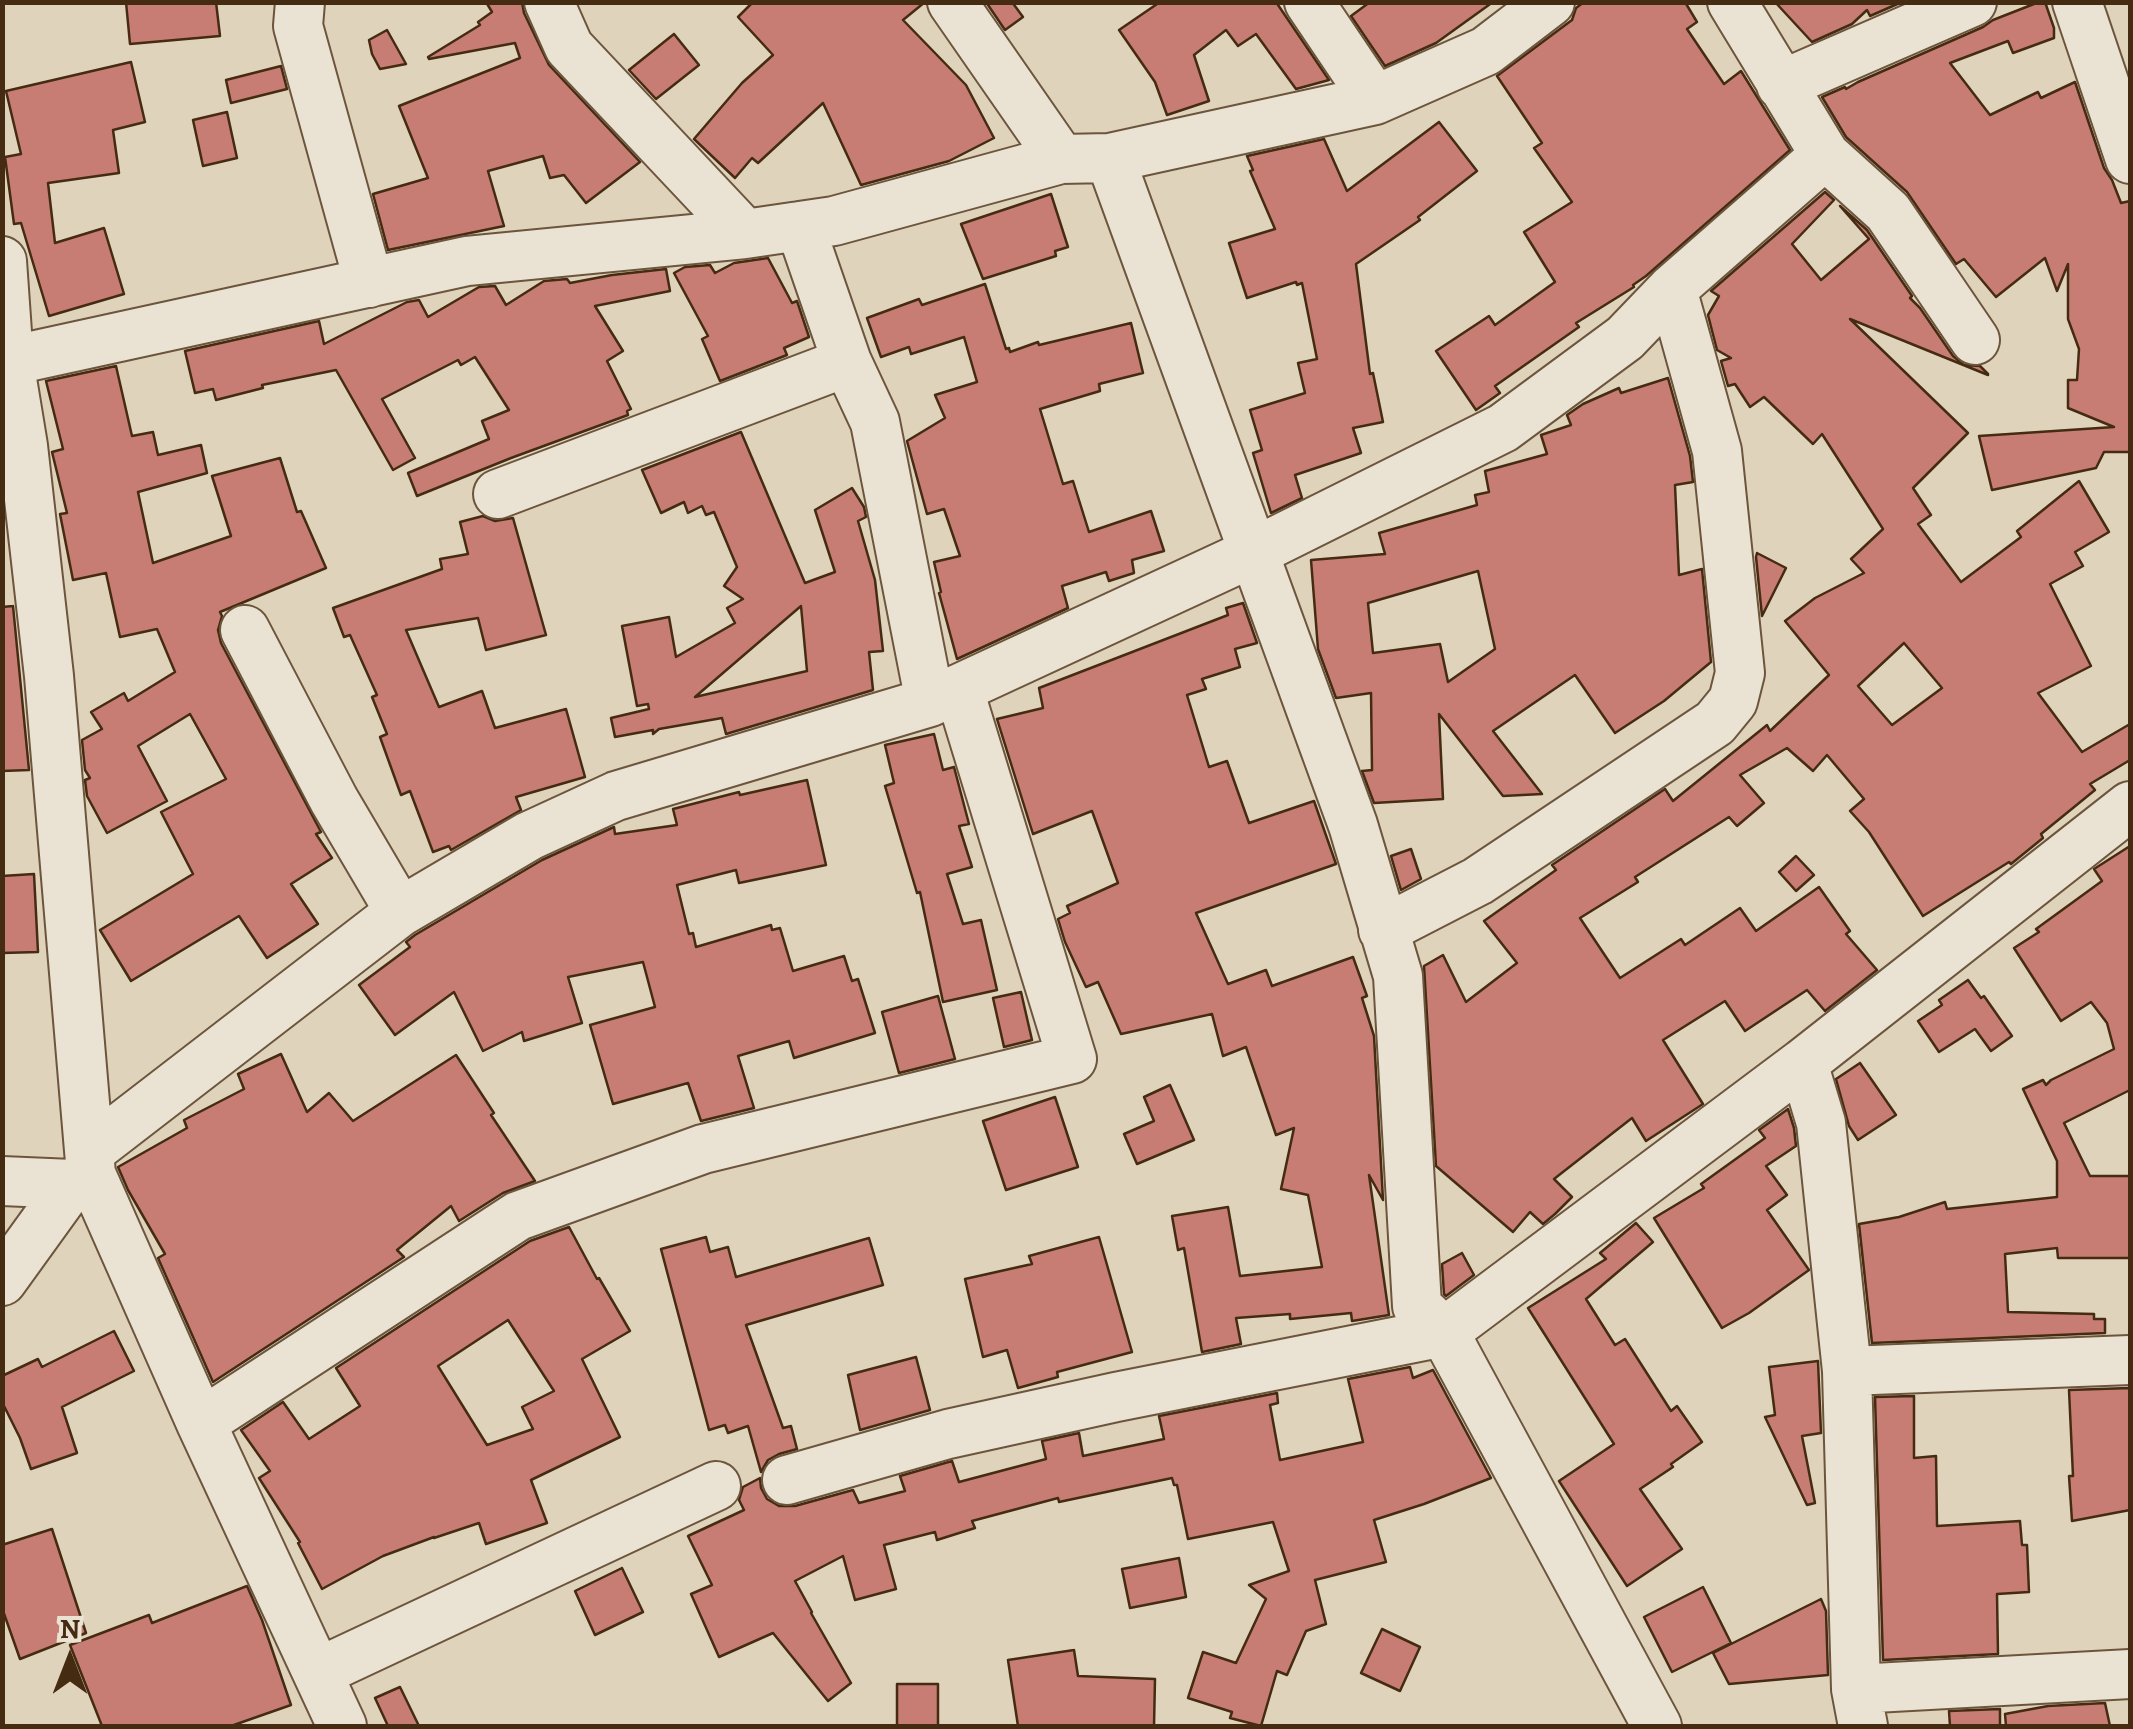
<!DOCTYPE html>
<html>
<head>
<meta charset="utf-8">
<style>
	body { margin:0 }
	#map { position:relative; width:2133px; height:1729px; overflow:hidden; background:#dfd4bb; font-family:Alegreya,serif }
	canvas { display:block }
	.frame { position:absolute; inset:0; border:5px solid #452b12; pointer-events:none }
	.north { position:absolute; left:20px; top:1609px; width:100px; height:100px; -webkit-text-stroke:8px #eae3d3; paint-order:stroke; rotate:0deg; font-size:28px; font-weight:700; line-height:40px; text-align:center; color:#452b12 }
	.north::after { content:''; display:block; margin:auto; width:35px; height:45px; background:#452b12; clip-path:polygon(50% 0,100% 100%,50% 72%,0 100%) }
</style>
</head>
<body>
<div id="map">
<canvas width="2133" height="1729"></canvas>
<div class="frame"></div>
<div class="north">N</div>
</div>
<script>
const ctx = document.querySelector('canvas').getContext('2d');
ctx.lineJoin = 'round';
function fillPath(path, color) {
  ctx.fillStyle = color;
  ctx.fill(path, 'evenodd');
}
function poly(rows) {
  const path = new Path2D();
  for (const r of rows) {
    path.moveTo(r[0], r[1]);
    for (let i = 2; i < r.length; i += 2) path.lineTo(r[i], r[i + 1]);
  }
  return path;
}
function stroke(path, color, width, dash) {
  ctx.strokeStyle = color;
  ctx.lineWidth = width;
  ctx.lineCap = dash ? 'butt' : 'round';
  ctx.setLineDash(dash || []);
  ctx.stroke(path);
}
const building = poly([
	[126,2,216,2,220,36,130,44,126,2],
	[486,2,522,2,524,13,549,65,640,162,586,203,564,175,550,178,543,156,488,171,504,226,388,250,373,194,428,178,399,106,520,58,515,43,429,59,428,57,480,25,478,22,492,12,486,2],
	[753,2,925,2,903,20,966,85,994,138,949,161,861,185,823,103,758,163,752,158,735,178,694,139,742,83,773,55,738,17,753,2],
	[986,2,1012,2,1023,17,1005,30,986,2],
	[1160,2,1276,2,1329,80,1296,89,1256,34,1238,46,1226,30,1194,55,1209,101,1167,115,1155,82,1119,30,1160,2],
	[1370,2,1493,2,1436,43,1385,66,1351,16,1370,2],
	[1584,2,1685,2,1697,22,1687,29,1724,84,1741,71,1790,150,1646,276,1633,285,1634,287,1576,323,1579,327,1495,386,1500,393,1476,410,1436,351,1489,316,1495,325,1555,282,1524,232,1572,202,1534,148,1542,143,1497,76,1572,20,1576,8,1584,2],
	[1775,2,1902,2,1870,16,1867,10,1852,24,1812,42,1775,2],
	[2039,2,2045,2,2054,28,2054,38,2013,53,2008,41,1950,63,1990,115,2038,92,2041,98,2075,82,2104,168,2112,180,2121,203,2130,201,2130,452,2104,452,2096,468,1992,490,1979,436,2114,427,2068,408,2068,380,2077,380,2079,349,2068,319,2068,264,2057,291,2045,258,1996,297,1964,259,1956,264,1907,192,1846,137,1822,97,1845,87,1846,89,1858,82,1983,27,1993,20,2039,2],
	[387,30,406,64,380,69,372,54,369,40,387,30],
	[674,34,699,65,656,99,629,70,674,34],
	[131,62,145,122,113,130,119,173,48,183,55,243,104,228,124,294,49,316,21,223,14,224,5,157,21,154,6,91,131,62],
	[281,66,287,89,231,103,226,80,281,66],
	[227,112,237,158,203,166,193,120,227,112],
	[1439,122,1477,171,1418,217,1420,220,1356,264,1370,374,1373,373,1383,422,1353,428,1361,453,1295,475,1302,498,1271,513,1253,453,1262,450,1250,410,1305,393,1298,363,1317,359,1302,283,1297,285,1296,282,1247,298,1229,243,1275,229,1250,171,1253,170,1247,156,1324,139,1347,191,1439,122],
	[1825,192,1834,200,1792,244,1821,280,1869,239,1840,206,1867,230,1912,296,1910,298,1920,308,1953,356,1964,365,1980,366,1988,374,1988,375,1850,319,1968,433,1913,488,1931,515,1918,524,1961,582,2021,537,2017,531,2079,481,2109,532,2075,552,2083,566,2050,584,2091,666,2038,693,2082,752,2130,724,2130,760,2090,784,2095,790,2041,834,2043,838,2011,864,2009,862,1923,916,1869,832,1850,811,1864,799,1827,755,1813,771,1787,748,1740,775,1764,803,1737,826,1729,817,1635,877,1638,882,1580,918,1620,978,1681,939,1685,945,1740,908,1756,931,1819,887,1850,931,1846,934,1877,970,1825,1011,1807,990,1745,1031,1725,1001,1663,1040,1703,1104,1646,1141,1632,1118,1554,1179,1572,1197,1555,1214,1543,1224,1530,1212,1513,1232,1436,1166,1424,966,1443,955,1466,1002,1517,963,1484,921,1556,870,1552,865,1665,789,1673,801,1767,725,1770,731,1829,675,1785,621,1815,598,1864,573,1851,559,1883,529,1822,434,1813,444,1764,397,1750,407,1735,384,1728,386,1721,361,1731,358,1717,350,1708,315,1719,296,1711,291,1825,192],
	[1904,643,1942,688,1892,725,1858,686,1904,643],
	[1051,194,1068,247,1055,251,1056,256,983,279,961,224,1051,194],
	[768,258,792,303,797,301,809,337,784,348,787,355,720,381,702,339,708,336,674,273,685,267,710,265,715,273,734,263,768,258],
	[666,269,670,291,595,306,623,351,607,361,631,409,627,411,628,415,511,458,417,496,408,473,489,439,482,421,509,410,475,357,461,365,458,360,382,399,415,458,393,470,336,370,262,385,263,388,216,400,213,389,195,393,185,351,319,321,324,344,407,302,419,300,428,317,479,287,495,286,506,305,544,281,567,279,570,283,612,275,666,269],
	[985,284,1006,349,1009,348,1010,352,1038,342,1039,345,1131,323,1143,373,1099,384,1100,391,1040,409,1063,484,1073,481,1089,532,1151,511,1164,551,1132,560,1134,573,1109,581,1106,572,1062,586,1068,608,957,659,939,593,941,592,934,562,960,556,944,509,927,514,907,441,945,418,935,395,977,382,964,337,911,354,909,347,881,357,867,318,919,299,922,305,985,284],
	[116,366,132,436,153,432,158,455,201,445,207,473,138,492,153,563,231,536,212,476,280,458,297,512,301,511,326,568,220,612,222,616,218,630,221,643,321,832,316,834,332,858,291,884,318,924,267,958,239,916,131,981,100,930,193,874,161,812,226,779,190,714,138,746,167,801,107,833,87,796,85,780,90,778,85,770,82,740,102,729,91,712,124,693,128,701,175,672,157,629,120,637,106,573,73,580,60,514,67,513,52,452,63,449,46,381,116,366],
	[1668,378,1690,456,1693,482,1675,485,1679,575,1702,569,1711,662,1664,701,1615,733,1575,675,1493,731,1542,794,1503,796,1439,714,1443,799,1374,803,1362,771,1372,770,1371,693,1336,698,1318,649,1311,560,1385,554,1379,533,1477,505,1475,495,1489,492,1485,471,1547,454,1541,435,1571,425,1567,415,1583,404,1619,388,1621,393,1668,378],
	[1478,571,1495,649,1448,682,1440,644,1373,653,1368,603,1478,571],
	[741,432,805,583,835,572,815,510,852,488,864,507,866,517,858,521,875,580,883,651,869,652,873,690,726,734,722,718,659,729,653,734,653,730,615,737,611,718,649,709,648,704,637,706,622,626,669,617,676,657,735,623,727,608,743,599,724,586,737,567,714,512,706,515,702,506,688,513,684,502,661,513,642,470,741,432],
	[801,606,807,671,695,697,801,606],
	[483,516,495,521,513,518,546,635,486,650,478,618,406,630,439,707,482,691,495,728,566,709,585,777,516,797,521,810,451,850,449,846,433,852,410,791,401,795,380,737,387,734,372,697,377,695,350,635,344,637,333,608,442,569,440,559,468,554,460,522,483,516],
	[1757,553,1786,568,1762,616,1756,557,1757,553],
	[1243,603,1257,643,1235,649,1240,667,1202,679,1206,689,1187,695,1209,767,1227,761,1249,823,1314,801,1336,864,1196,913,1228,984,1266,970,1272,986,1353,957,1367,996,1362,998,1374,1036,1383,1200,1369,1175,1389,1315,1352,1321,1351,1313,1290,1319,1290,1314,1236,1318,1241,1344,1202,1352,1184,1248,1178,1250,1172,1216,1228,1207,1240,1276,1322,1267,1308,1195,1281,1189,1294,1128,1276,1135,1246,1047,1223,1056,1212,1014,1121,1034,1098,982,1086,987,1065,942,1058,919,1070,913,1067,906,1118,883,1092,811,1033,834,997,719,1043,708,1039,688,1228,615,1226,608,1243,603],
	[13,606,29,770,2,771,2,607,13,606],
	[934,734,943,770,954,767,969,824,959,826,972,867,947,874,963,924,981,920,997,990,943,1002,920,892,917,893,885,786,894,783,885,745,934,734],
	[807,780,826,865,739,883,736,870,677,885,689,934,693,933,696,947,771,925,772,930,780,928,793,971,844,956,852,981,858,979,875,1033,794,1058,789,1041,738,1056,754,1108,701,1121,688,1083,613,1104,590,1025,655,1007,643,962,568,977,582,1023,524,1041,522,1032,483,1051,454,992,395,1035,359,985,410,947,406,942,415,935,542,860,614,827,615,834,677,825,673,809,739,792,740,795,807,780],
	[2130,846,2130,1090,2064,1123,2090,1176,2130,1176,2130,1258,2058,1258,2057,1248,2005,1254,2008,1312,2094,1314,2094,1319,2105,1319,2105,1333,1872,1343,1859,1224,1899,1217,1945,1202,1947,1209,2057,1197,2057,1161,2023,1089,2043,1080,2046,1085,2051,1080,2114,1049,2107,1023,2091,1002,2061,1021,2014,948,2039,932,2036,929,2102,881,2094,869,2130,846],
	[1411,849,1421,879,1401,890,1391,856,1411,849],
	[1796,856,1814,875,1796,891,1779,872,1796,856],
	[34,874,38,952,2,953,2,876,34,874],
	[1968,980,1981,998,1984,996,2012,1036,1991,1051,1975,1029,1939,1052,1918,1021,1942,1005,1939,1000,1968,980],
	[1021,992,1032,1040,1004,1047,993,998,1021,992],
	[938,996,955,1059,899,1073,882,1012,938,996],
	[281,1054,307,1112,329,1093,353,1121,456,1055,494,1113,491,1115,535,1181,503,1193,459,1221,451,1206,397,1250,404,1257,213,1382,158,1258,165,1254,128,1190,118,1167,187,1128,184,1120,244,1089,238,1074,281,1054],
	[1860,1063,1896,1115,1858,1140,1849,1126,1836,1079,1860,1063],
	[1170,1085,1194,1140,1137,1164,1124,1134,1154,1121,1144,1097,1170,1085],
	[1055,1097,1078,1167,1006,1190,983,1121,1055,1097],
	[1788,1109,1794,1128,1796,1146,1766,1166,1787,1195,1767,1210,1809,1270,1749,1313,1722,1328,1654,1218,1704,1188,1701,1184,1765,1138,1759,1130,1788,1109],
	[1636,1223,1653,1242,1586,1299,1615,1345,1625,1339,1671,1411,1677,1406,1702,1442,1671,1464,1673,1467,1640,1489,1682,1549,1627,1586,1559,1481,1614,1444,1528,1308,1606,1259,1600,1253,1636,1223],
	[569,1227,597,1279,599,1278,630,1331,582,1359,620,1437,531,1480,547,1523,486,1544,479,1523,434,1538,434,1537,383,1556,322,1589,298,1543,300,1542,259,1478,270,1471,241,1430,283,1402,309,1439,360,1406,336,1368,530,1241,569,1227],
	[508,1320,554,1391,522,1407,533,1429,487,1445,438,1366,508,1320],
	[706,1237,710,1252,728,1247,736,1277,869,1238,883,1285,746,1325,783,1428,791,1426,797,1449,779,1454,768,1460,761,1472,748,1426,728,1433,725,1425,709,1430,661,1249,706,1237],
	[1099,1237,1132,1352,1057,1372,1058,1377,1018,1388,1007,1350,983,1357,965,1279,1032,1264,1029,1256,1099,1237],
	[1462,1253,1474,1275,1446,1296,1444,1294,1442,1264,1462,1253],
	[114,1331,134,1371,62,1407,77,1453,31,1469,20,1438,2,1402,2,1376,38,1359,42,1367,114,1331],
	[916,1357,930,1410,860,1430,848,1375,916,1357],
	[1818,1361,1821,1433,1802,1436,1815,1503,1807,1505,1765,1417,1775,1415,1769,1367,1818,1361],
	[1410,1367,1413,1378,1433,1370,1491,1478,1424,1504,1374,1520,1386,1562,1315,1580,1326,1624,1306,1631,1287,1675,1277,1671,1261,1726,1230,1718,1232,1712,1188,1698,1203,1652,1236,1663,1266,1599,1249,1585,1289,1571,1273,1522,1188,1539,1177,1485,1174,1485,1172,1478,1059,1502,1058,1498,972,1521,975,1528,937,1540,935,1532,884,1545,896,1589,855,1600,843,1556,795,1581,812,1612,811,1613,851,1683,828,1701,773,1633,719,1657,691,1594,712,1585,688,1536,744,1510,739,1500,743,1487,760,1478,761,1488,767,1499,779,1506,795,1506,853,1490,859,1503,905,1491,900,1476,952,1461,959,1482,1046,1459,1042,1441,1079,1433,1083,1456,1164,1439,1159,1416,1277,1393,1278,1403,1270,1405,1280,1460,1363,1442,1348,1379,1410,1367],
	[2130,1388,2130,1510,2072,1521,2069,1476,2073,1476,2069,1390,2130,1388],
	[1914,1396,1914,1458,1936,1456,1937,1526,2020,1521,2022,1545,2027,1545,2029,1592,1997,1594,1998,1654,1883,1660,1875,1397,1914,1396],
	[52,1529,86,1633,20,1659,2,1608,2,1545,52,1529],
	[1179,1558,1186,1597,1130,1608,1122,1569,1179,1558],
	[622,1568,643,1612,595,1635,575,1591,622,1568],
	[247,1586,262,1620,291,1705,231,1726,102,1726,70,1645,149,1615,152,1623,247,1586],
	[1703,1587,1731,1643,1672,1672,1644,1617,1703,1587],
	[1821,1599,1826,1611,1828,1675,1729,1684,1713,1653,1821,1599],
	[1382,1629,1420,1647,1400,1691,1361,1673,1382,1629],
	[1074,1650,1078,1676,1155,1679,1154,1726,1018,1726,1008,1660,1074,1650],
	[897,1684,938,1684,938,1726,897,1726,897,1684],
	[400,1687,419,1726,388,1726,375,1698,400,1687],
	[2105,1703,2110,1726,2006,1726,2005,1714,2048,1706,2105,1703],
	[2000,1709,2000,1726,1950,1726,1949,1711,2000,1709]
]);
fillPath(building, '#c77d74');
stroke(building, '#452b12', 2.5);
const minor = poly([
	[300,2,298,26,369,283],
	[549,2,569,47,745,234],
	[952,2,1061,159],
	[1309,2,1375,100],
	[1732,2,1825,155,1888,212,1975,340],
	[2077,2,2130,159],
	[1781,85,1972,2],
	[1110,158,1353,825,1398,976,1417,1306,1444,1332,1803,1063,2130,806],
	[800,226,847,362,875,422,930,702],
	[2,261,9,361,23,446,49,676,91,1174,201,1423,342,1726],
	[9,361,467,261,745,234,834,221,1061,159,1110,158,1375,100,1486,51,1550,2],
	[498,494,847,362],
	[245,630,334,800,400,912],
	[1383,930,1478,881,1715,723,1733,701,1740,673,1717,451,1672,289],
	[1803,1063,1821,1123,1847,1371,1856,1689,1863,1726],
	[90,1151,400,912,529,836,616,796,930,702,1254,552,1503,428,1625,338,1672,289,1825,155],
	[2,1181,72,1184,91,1174],
	[2,1281,72,1184],
	[1847,1371,2130,1360],
	[201,1423,518,1216,703,1149,1072,1059,959,690],
	[787,1480,948,1434,1116,1397,1444,1332,1657,1726],
	[319,1672,716,1486],
	[1856,1689,2130,1674]
]);
stroke(minor, '#6c553c', 52);
stroke(minor, '#eae3d3', 48);
</script>
</body>
</html>
